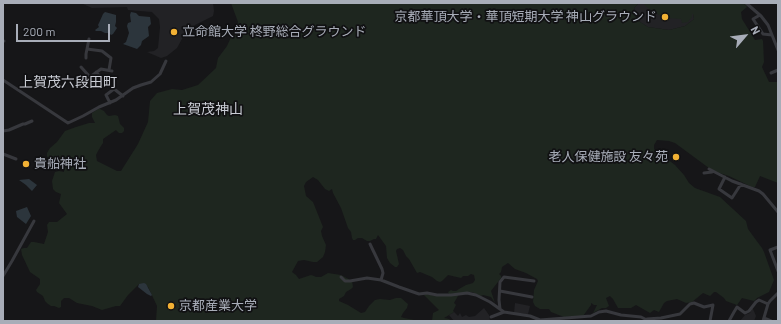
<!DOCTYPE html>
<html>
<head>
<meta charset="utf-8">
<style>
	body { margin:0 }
	#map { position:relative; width:781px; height:324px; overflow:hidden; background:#161618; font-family:Barlow,sans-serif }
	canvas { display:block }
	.frame { position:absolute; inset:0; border:4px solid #a8adb8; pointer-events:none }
	.north { position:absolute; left:725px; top:16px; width:40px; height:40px; -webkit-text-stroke:3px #111113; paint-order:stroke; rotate:62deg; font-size:11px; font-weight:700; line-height:16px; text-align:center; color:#a8adb8 }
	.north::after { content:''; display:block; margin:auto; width:14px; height:18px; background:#a8adb8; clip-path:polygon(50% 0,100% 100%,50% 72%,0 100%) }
	.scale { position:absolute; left:16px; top:24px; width:94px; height:18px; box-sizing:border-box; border:2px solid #a8adb8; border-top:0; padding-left:5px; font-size:12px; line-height:14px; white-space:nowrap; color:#a8adb8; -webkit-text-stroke:3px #111113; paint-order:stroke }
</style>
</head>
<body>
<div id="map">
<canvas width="781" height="324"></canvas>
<div class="frame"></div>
<div class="north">N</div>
<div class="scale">200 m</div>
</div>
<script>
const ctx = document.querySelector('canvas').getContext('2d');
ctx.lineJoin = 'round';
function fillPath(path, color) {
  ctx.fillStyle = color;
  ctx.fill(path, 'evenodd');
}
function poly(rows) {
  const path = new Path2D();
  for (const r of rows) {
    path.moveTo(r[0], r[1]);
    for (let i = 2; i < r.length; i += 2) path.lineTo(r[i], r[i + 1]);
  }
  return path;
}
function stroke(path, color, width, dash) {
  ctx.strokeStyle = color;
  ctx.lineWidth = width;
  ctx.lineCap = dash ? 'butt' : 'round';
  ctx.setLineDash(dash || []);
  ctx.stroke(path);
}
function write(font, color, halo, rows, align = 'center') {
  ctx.font = font + ' Barlow,"Noto Sans JP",sans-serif';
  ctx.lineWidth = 3.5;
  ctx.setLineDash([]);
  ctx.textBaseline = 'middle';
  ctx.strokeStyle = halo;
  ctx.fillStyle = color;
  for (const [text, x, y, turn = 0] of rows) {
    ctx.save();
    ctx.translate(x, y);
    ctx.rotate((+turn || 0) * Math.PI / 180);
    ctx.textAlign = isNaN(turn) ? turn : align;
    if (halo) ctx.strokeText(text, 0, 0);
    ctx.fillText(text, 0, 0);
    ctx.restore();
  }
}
fillPath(poly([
	[81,3,213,3,214,11,213,16,195,25,183,37,177,48,167,56,161,58,147,52,154,51,158,48,160,27,159,19,152,12,128,10,127,7,92,8],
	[639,3,695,3,693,14,694,19,685,26,669,30,648,27,637,20,634,8],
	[515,303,530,306,528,314,514,313],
	[484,308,489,315,490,321,454,321,449,315,454,312,458,316,460,313,462,317,466,315,469,317,475,316],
	[752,309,753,309,756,316,754,321,740,321,745,315,750,313]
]), '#222225');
fillPath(poly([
	[231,3,639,3,634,8,637,20,648,27,669,30,685,26,694,19,693,14,692,14,692,17,688,22,682,23,681,19,669,18,659,15,648,8,643,3,744,3,747,7,741,12,742,19,755,40,762,39,763,41,764,62,762,67,769,82,778,82,778,183,760,176,755,187,752,187,729,176,713,171,675,143,669,141,657,140,654,145,654,149,675,165,684,175,689,183,695,188,720,197,746,221,748,229,756,240,762,248,764,252,774,280,769,292,757,298,754,301,742,298,737,305,726,301,724,298,716,292,714,292,710,296,703,293,692,302,686,303,677,299,667,301,664,303,659,312,654,310,650,313,636,305,631,308,618,308,613,299,610,296,606,298,609,306,606,308,602,308,593,313,597,305,594,305,591,303,591,305,583,316,564,317,551,312,549,309,540,309,535,306,533,302,534,290,538,281,537,279,526,273,515,269,508,263,502,267,501,272,499,274,501,276,501,278,491,291,495,303,491,297,483,295,481,296,472,292,449,294,448,292,451,290,453,291,456,291,459,289,466,285,473,283,475,280,474,275,471,274,468,276,463,276,461,278,448,275,442,281,440,282,437,281,432,277,420,272,417,273,409,259,406,256,403,250,400,248,397,249,396,251,399,264,397,267,395,267,390,263,387,258,386,246,378,235,376,239,374,239,370,241,367,241,362,238,358,238,355,240,353,240,352,238,351,232,348,228,341,208,333,193,332,189,329,191,325,189,318,180,313,177,306,182,304,186,306,196,313,202,323,227,321,231,322,236,326,245,325,252,323,257,317,262,313,262,304,260,298,261,292,272,296,275,299,279,311,275,314,276,316,277,321,277,328,273,341,275,352,281,353,287,351,289,346,292,344,296,339,299,339,301,348,305,361,313,365,312,369,306,375,300,380,299,390,300,396,298,401,298,408,304,407,308,403,313,401,317,404,318,419,321,156,321,157,306,150,291,148,287,139,284,128,295,120,306,116,306,102,310,92,306,77,303,69,298,64,298,61,301,61,307,59,308,54,306,51,306,48,304,45,301,43,296,37,292,36,290,40,284,40,279,30,272,22,255,21,249,24,248,27,248,31,242,34,242,44,244,48,232,47,225,49,222,57,222,67,214,59,203,61,194,56,192,53,189,52,181,55,172,59,171,64,172,64,170,61,166,54,162,49,160,47,156,47,153,50,148,57,142,65,131,76,127,89,123,95,123,92,117,92,113,98,109,100,109,104,111,107,115,109,116,115,115,118,116,120,124,124,128,124,131,122,133,119,133,116,130,103,139,103,143,101,146,98,151,96,155,97,161,117,171,121,171,138,144,148,122,150,101,157,93,172,89,182,90,198,85,216,68,218,58,227,46,238,22],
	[426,294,436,296,459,294,454,303,456,305,453,311,454,312,444,318,449,319,451,321,432,321,433,313,439,310,424,295]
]), '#1e261f');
fillPath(poly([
	[105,12,116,15,116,22,115,26,117,28,113,34,111,35,109,33,105,33,101,31,96,31,95,30,99,27,98,25,99,23,103,14],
	[131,12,136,13,139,16,150,17,151,24,148,27,149,36,142,41,141,45,137,49,123,44,126,42,129,33,127,26,128,23,131,22,130,15],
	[29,179,37,185,32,191,26,185,19,180],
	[27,207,31,216,26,224,17,217,16,211],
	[144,283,146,284,152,295,151,296,147,294,138,287,139,284]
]), '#2c353c');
stroke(poly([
	[746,3,761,16,768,25,778,50],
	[760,15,753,19,763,34,772,35],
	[3,41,4,41],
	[87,49,102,51,111,58,109,70],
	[86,58,86,54,89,39],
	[81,67,90,77,101,69,112,71],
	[96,72,104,81,123,96],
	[771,73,778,70],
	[3,80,68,123,83,116,99,107,116,100,133,88,141,85,151,82,160,74,166,61],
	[110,103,106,95,114,89],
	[3,131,9,130,23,124,25,124,32,121],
	[3,154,16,159],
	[709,169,732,181,759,191,763,194,778,212],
	[704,173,712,172],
	[725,177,719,189,732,198,741,184],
	[370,244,382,269,383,273,381,280,399,287,419,294,427,293,437,295,451,295,467,293,476,295,490,302,504,312,530,316,540,320,591,316,599,312,606,311,621,315,641,317,649,321],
	[778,247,770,250,778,271],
	[3,276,12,261,34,221],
	[341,277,345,281,350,281,367,278,381,280],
	[500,291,532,297],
	[500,309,499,300,500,282,504,277,534,281],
	[491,317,504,312],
	[764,318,771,321],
	[647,319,661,318,680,314,690,304,694,303,704,307,713,305,710,321],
	[729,321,734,312,737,307,745,313,749,311,756,302,759,300,768,304],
	[763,321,768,304,770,301,778,293]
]), '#37383d', 3);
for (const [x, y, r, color] of [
	[665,17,4,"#f2b134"],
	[174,32,4,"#f2b134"],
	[676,157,4,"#f2b134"],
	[26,164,4,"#f2b134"],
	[171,306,4,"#f2b134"]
]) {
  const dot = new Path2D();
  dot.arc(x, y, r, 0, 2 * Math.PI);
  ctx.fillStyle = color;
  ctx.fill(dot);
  stroke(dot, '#111113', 1.5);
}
write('13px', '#a8adb8', '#111113', [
	["京都華頂大学・華頂短期大学 神山グラウンド",657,17,"right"],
	["立命館大学 柊野総合グラウンド",182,32],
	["老人保健施設 友々苑",668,157,"right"],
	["貴船神社",34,164],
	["京都産業大学",179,306]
], 'left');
write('14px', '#c9ccd4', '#111113', [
	["上賀茂六段田町",68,82],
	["上賀茂神山",208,109]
]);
</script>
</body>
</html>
